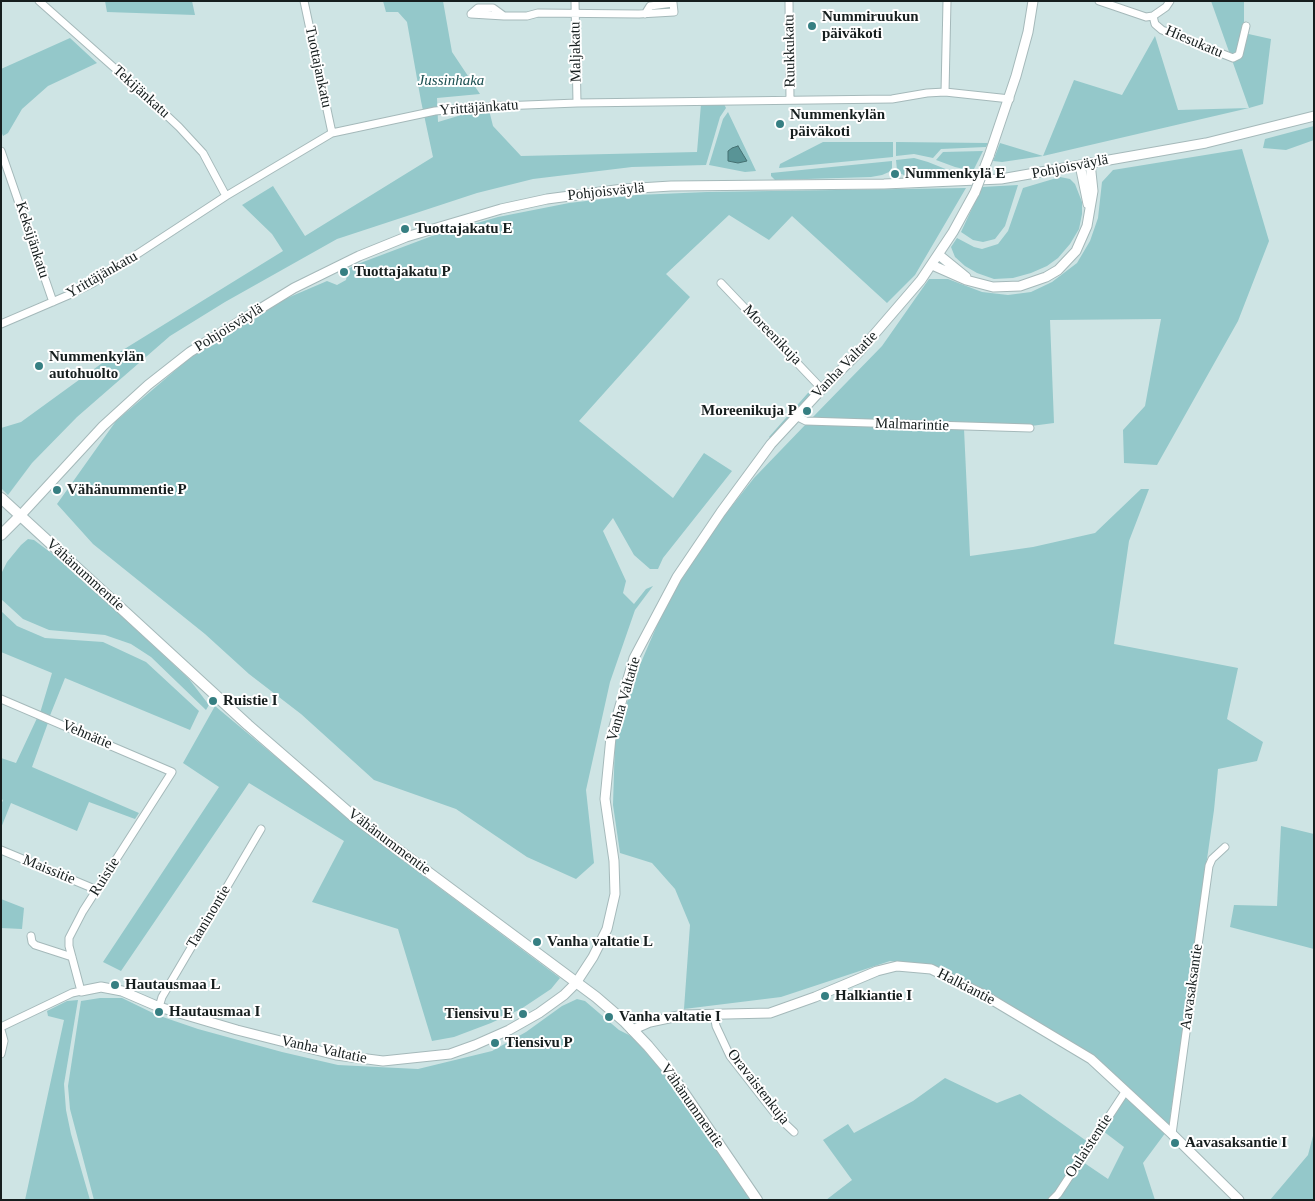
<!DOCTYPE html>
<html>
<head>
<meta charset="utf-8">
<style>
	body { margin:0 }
	#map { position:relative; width:1315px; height:1201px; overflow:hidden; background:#cee4e4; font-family:"Times New Roman",serif }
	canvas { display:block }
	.frame { position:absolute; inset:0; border:2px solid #161e1e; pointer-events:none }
</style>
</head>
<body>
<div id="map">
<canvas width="1315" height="1201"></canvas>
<div class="frame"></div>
</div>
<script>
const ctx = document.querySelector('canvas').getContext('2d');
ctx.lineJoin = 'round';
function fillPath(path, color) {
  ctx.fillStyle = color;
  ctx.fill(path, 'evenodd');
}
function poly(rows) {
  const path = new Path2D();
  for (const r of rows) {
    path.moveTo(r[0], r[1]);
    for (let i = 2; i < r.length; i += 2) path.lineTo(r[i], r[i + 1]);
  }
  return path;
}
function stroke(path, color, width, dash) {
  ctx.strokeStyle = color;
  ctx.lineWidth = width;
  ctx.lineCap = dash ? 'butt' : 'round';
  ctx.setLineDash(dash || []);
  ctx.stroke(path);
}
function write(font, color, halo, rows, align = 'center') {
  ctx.font = font + ' "Times New Roman",serif';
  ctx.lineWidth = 4;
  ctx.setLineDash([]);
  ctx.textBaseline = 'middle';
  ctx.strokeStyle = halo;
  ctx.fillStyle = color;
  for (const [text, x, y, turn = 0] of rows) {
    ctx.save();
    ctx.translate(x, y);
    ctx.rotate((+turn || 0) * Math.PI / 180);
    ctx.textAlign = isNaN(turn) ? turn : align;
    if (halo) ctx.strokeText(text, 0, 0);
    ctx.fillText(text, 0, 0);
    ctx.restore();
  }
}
fillPath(poly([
	[105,1,192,1,195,15,107,12],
	[383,1,443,1,452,52,480,94,437,98,438,122,468,113,489,110,493,126,521,156,697,152,701,104,724,104,726,108,720,117,706,165,632,167,533,179,477,193,337,239,225,302,170,336,77,417,32,463,8,495,1,488,1,428,21,422,105,361,283,251,272,234,242,205,273,186,305,236,433,157,421,101,407,22,398,12,386,12],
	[1211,1,1244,1,1244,33,1271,39,1263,104,1249,108,1043,156,1002,162,993,161,1000,143,1043,156,1074,80,1122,95,1155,36,1178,110,1249,108],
	[70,38,97,63,48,86,22,109,8,133,3,136,1,131,1,69],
	[728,112,756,171,745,172,709,165,723,119],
	[1314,126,1314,140,1286,150,1263,148,1265,139],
	[823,142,893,142,893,157,779,168,780,164],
	[896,142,988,143,986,147,941,149,933,158,914,154,896,156],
	[1242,149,1269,241,1238,321,1157,465,1124,463,1123,430,1145,406,1161,319,1050,320,1054,423,1031,426,812,418,882,346,929,279,948,279,982,292,1008,295,1031,292,1052,282,1077,263,1090,241,1098,218,1102,182,1113,170],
	[983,151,973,171,955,167,936,160,943,152],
	[914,158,928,162,953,172,953,175,904,175,899,173,897,170,896,160],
	[892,161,892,168,889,172,882,175,871,177,775,180,771,176,771,173],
	[1060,177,1070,179,1075,184,1082,202,1082,214,1079,229,1070,244,1058,258,1047,266,1031,273,1013,278,994,279,977,273,965,266,955,257,951,247,957,238,974,247,982,249,998,244,1008,231,1023,188],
	[1018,185,1005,226,995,239,983,242,973,240,961,232,982,187],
	[966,188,915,275,887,303,792,216,769,240,729,215,666,274,690,297,579,421,673,498,704,453,732,471,663,558,658,569,650,569,634,555,613,518,603,531,626,581,623,593,634,604,646,589,653,586,635,610,610,682,586,790,594,863,576,879,527,857,456,809,374,780,301,714,249,674,205,634,93,544,57,504,116,421,192,356,271,305,327,281,337,285,346,280,348,269,355,265,432,236,498,217,569,203,637,195,707,192],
	[815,385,815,391,771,439,769,437],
	[807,423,964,429,970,556,1033,547,1095,533,1141,489,1149,489,1129,541,1114,644,1238,668,1227,719,1263,742,1257,761,1218,769,1214,810,1169,1126,1099,1062,986,990,932,966,890,961,781,997,684,1009,690,925,675,889,652,863,620,853,613,805,615,740,636,674,668,600,716,526,754,478],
	[28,539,34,540,66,564,189,679,209,705,206,710,151,657,131,644,105,635,49,630,23,619,1,599,1,574,7,562,21,545],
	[1,611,17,626,45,638,103,642,146,662,199,711,190,730,65,678,49,718,40,713,52,673,1,652],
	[215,706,373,838,560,978,551,989,521,1009,491,1023,454,1037,432,1041,398,929,312,902,344,841,249,783,121,971,103,962,219,787,183,763],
	[38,716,49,720,32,767,139,813,135,819,89,802,77,831,11,803,1,828,1,805,3,800,1,799,1,758,16,763],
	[1281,826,1314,834,1314,949,1230,927,1234,905,1277,906],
	[1,899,24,908,22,929,1,928],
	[100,998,122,998,157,1015,198,1029,282,1052,338,1065,418,1069,492,1051,526,1032,562,1006,577,999,585,1001,619,1030,631,1036,667,1075,752,1200,94,1200,70,1109,68,1086,81,1001],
	[78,1000,64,1084,66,1110,71,1134,90,1200,25,1200,64,1020,48,1016,47,1011,67,1001],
	[945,1078,997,1103,1020,1094,1088,1142,1077,1158,1108,1179,1124,1147,1103,1131,1124,1097,1166,1132,1143,1163,1155,1200,826,1200,852,1180,823,1140,848,1124,854,1133,913,1101],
	[1314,1132,1314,1200,1270,1200,1308,1155]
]), '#94c8ca');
const water = poly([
	[738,146,747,161,738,163,728,161,728,151,732,148,738,146]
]);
fillPath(water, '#599496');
stroke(water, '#457172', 1);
const minor = poly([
	[39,1,146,96,179,127,203,153,226,196],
	[304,1,332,133],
	[575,1,577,103],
	[789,1,790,100],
	[1099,1,1146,17,1153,16,1166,7,1170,1],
	[504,16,471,14,478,8,493,8,504,16,527,16,538,13,639,14,674,12,673,3,650,6,645,14],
	[1153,16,1155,24,1162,30,1233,58,1239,55,1246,26],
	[945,92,947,1],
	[1,151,53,302],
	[721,283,822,389],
	[1,324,71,294,93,283,226,196,332,133,435,111,475,107,577,103,892,99,927,93,945,92,1010,99],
	[796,416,806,421,1030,428],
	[1,699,172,772,83,911,69,938,69,946,81,991,72,993,1,1027],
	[1,850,97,890],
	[31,936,32,942,35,945,72,957],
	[159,1007,162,997,261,829],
	[714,1014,716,1026,730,1056,776,1115,794,1132],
	[1,1030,4,1041,1,1054],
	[1172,1134,1209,866,1212,859,1225,847],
	[1052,1200,1058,1194,1125,1092]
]);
const tertiary = poly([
	[989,156,1016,76,1028,32,1033,1],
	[1080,165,1088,204],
	[939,255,966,277],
	[932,265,966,280,993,287,1020,286,1046,277,1058,270,1076,251,1087,226,1093,191,1090,163],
	[20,516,103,426,148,385,190,352,294,288,359,256,406,237,501,209,547,199,623,189,671,186,884,184,1001,179,1206,143,1314,116],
	[81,991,101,987,122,991,159,1007,237,1030,336,1055,383,1061,450,1054,475,1045,509,1030,539,1013,564,995,576,983,593,957,607,929,615,894,614,861,605,799,611,737,634,658,677,577,721,512,771,444,822,389,859,352,921,280,953,232,975,192],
	[632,1030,650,1022,683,1015,770,1013,815,997,877,971,897,966,931,969,984,995,1091,1059,1172,1134,1239,1200]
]);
const secondary = poly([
	[1,498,248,725,354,817,596,997,625,1022,648,1046,669,1071,757,1200],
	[1,535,20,516]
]);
stroke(minor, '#a5b9ba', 9);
stroke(tertiary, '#a5b9ba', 11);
stroke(secondary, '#a5b9ba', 12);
stroke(minor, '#fff', 7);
stroke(tertiary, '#fff', 9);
stroke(secondary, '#fff', 10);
const tertiaryBridge = poly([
	[975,192,989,156]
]);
stroke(tertiaryBridge, '#a5b9ba', 11, []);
stroke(tertiaryBridge, '#fff', 9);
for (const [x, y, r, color] of [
	[812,26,5,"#367f82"],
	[780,124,5,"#367f82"],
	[895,174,5,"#367f82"],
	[405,229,5,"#367f82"],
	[344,272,5,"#367f82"],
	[39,366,5,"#367f82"],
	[807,411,5,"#367f82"],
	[57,490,5,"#367f82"],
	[213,701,5,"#367f82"],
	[537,942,5,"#367f82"],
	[115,985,5,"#367f82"],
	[825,996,5,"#367f82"],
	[159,1012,5,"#367f82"],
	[523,1014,5,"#367f82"],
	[609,1017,5,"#367f82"],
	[495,1043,5,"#367f82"],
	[1175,1143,5,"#367f82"]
]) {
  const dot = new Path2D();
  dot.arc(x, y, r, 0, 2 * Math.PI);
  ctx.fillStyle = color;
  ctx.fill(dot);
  stroke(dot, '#fff', 2);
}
write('bold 15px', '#161e1e', '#fff', [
	["Nummiruukun",822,17],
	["päiväkoti",822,34],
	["Nummenkylän",790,115],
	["päiväkoti",790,132],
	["Nummenkylä E",905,174],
	["Tuottajakatu E",415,229],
	["Tuottajakatu P",354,272],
	["Nummenkylän",49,357],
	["autohuolto",49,374],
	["Moreenikuja P",797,411,"right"],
	["Vähänummentie P",67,490],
	["Ruistie I",223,701],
	["Vanha valtatie L",547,942],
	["Hautausmaa L",125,985],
	["Halkiantie I",835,996],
	["Hautausmaa I",169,1012],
	["Tiensivu E",513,1014,"right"],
	["Vanha valtatie I",619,1017],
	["Tiensivu P",505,1043],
	["Aavasaksantie I",1185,1143]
], 'left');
write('15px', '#161e1e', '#fff', [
	["Hiesukatu",1194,42,23],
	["Ruukkukatu",790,51,-91],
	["Maljakatu",576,52,-91],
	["Tuottajankatu",318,67,78],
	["Tekijänkatu",141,92,42],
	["Yrittäjänkatu",479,108,-4],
	["Pohjoisväylä",1070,167,-11],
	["Pohjoisväylä",606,192,-6],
	["Keksijänkatu",32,240,72],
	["Yrittäjänkatu",102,275,-30],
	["Pohjoisväylä",229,328,-32],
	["Moreenikuja",772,335,46],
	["Vanha Valtatie",845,365,-46],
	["Malmarintie",912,425,2],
	["Vähänummentie",85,575,42],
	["Vanha Valtatie",624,699,-74],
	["Vehnätie",87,735,23],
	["Vähänummentie",389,842,37],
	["Maissitie",49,870,22],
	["Ruistie",105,877,-58],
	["Taaninontie",209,917,-59],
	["Halkiantie",966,987,27],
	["Aavasaksantie",1192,987,-82],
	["Vanha Valtatie",324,1050,12],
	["Oravaistenkuja",758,1087,52],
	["Vähänummentie",692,1106,55],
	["Oulaistentie",1089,1146,-57]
]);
write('italic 15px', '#1a4f51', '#fff', [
	["Jussinhaka",451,81]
]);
</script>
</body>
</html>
